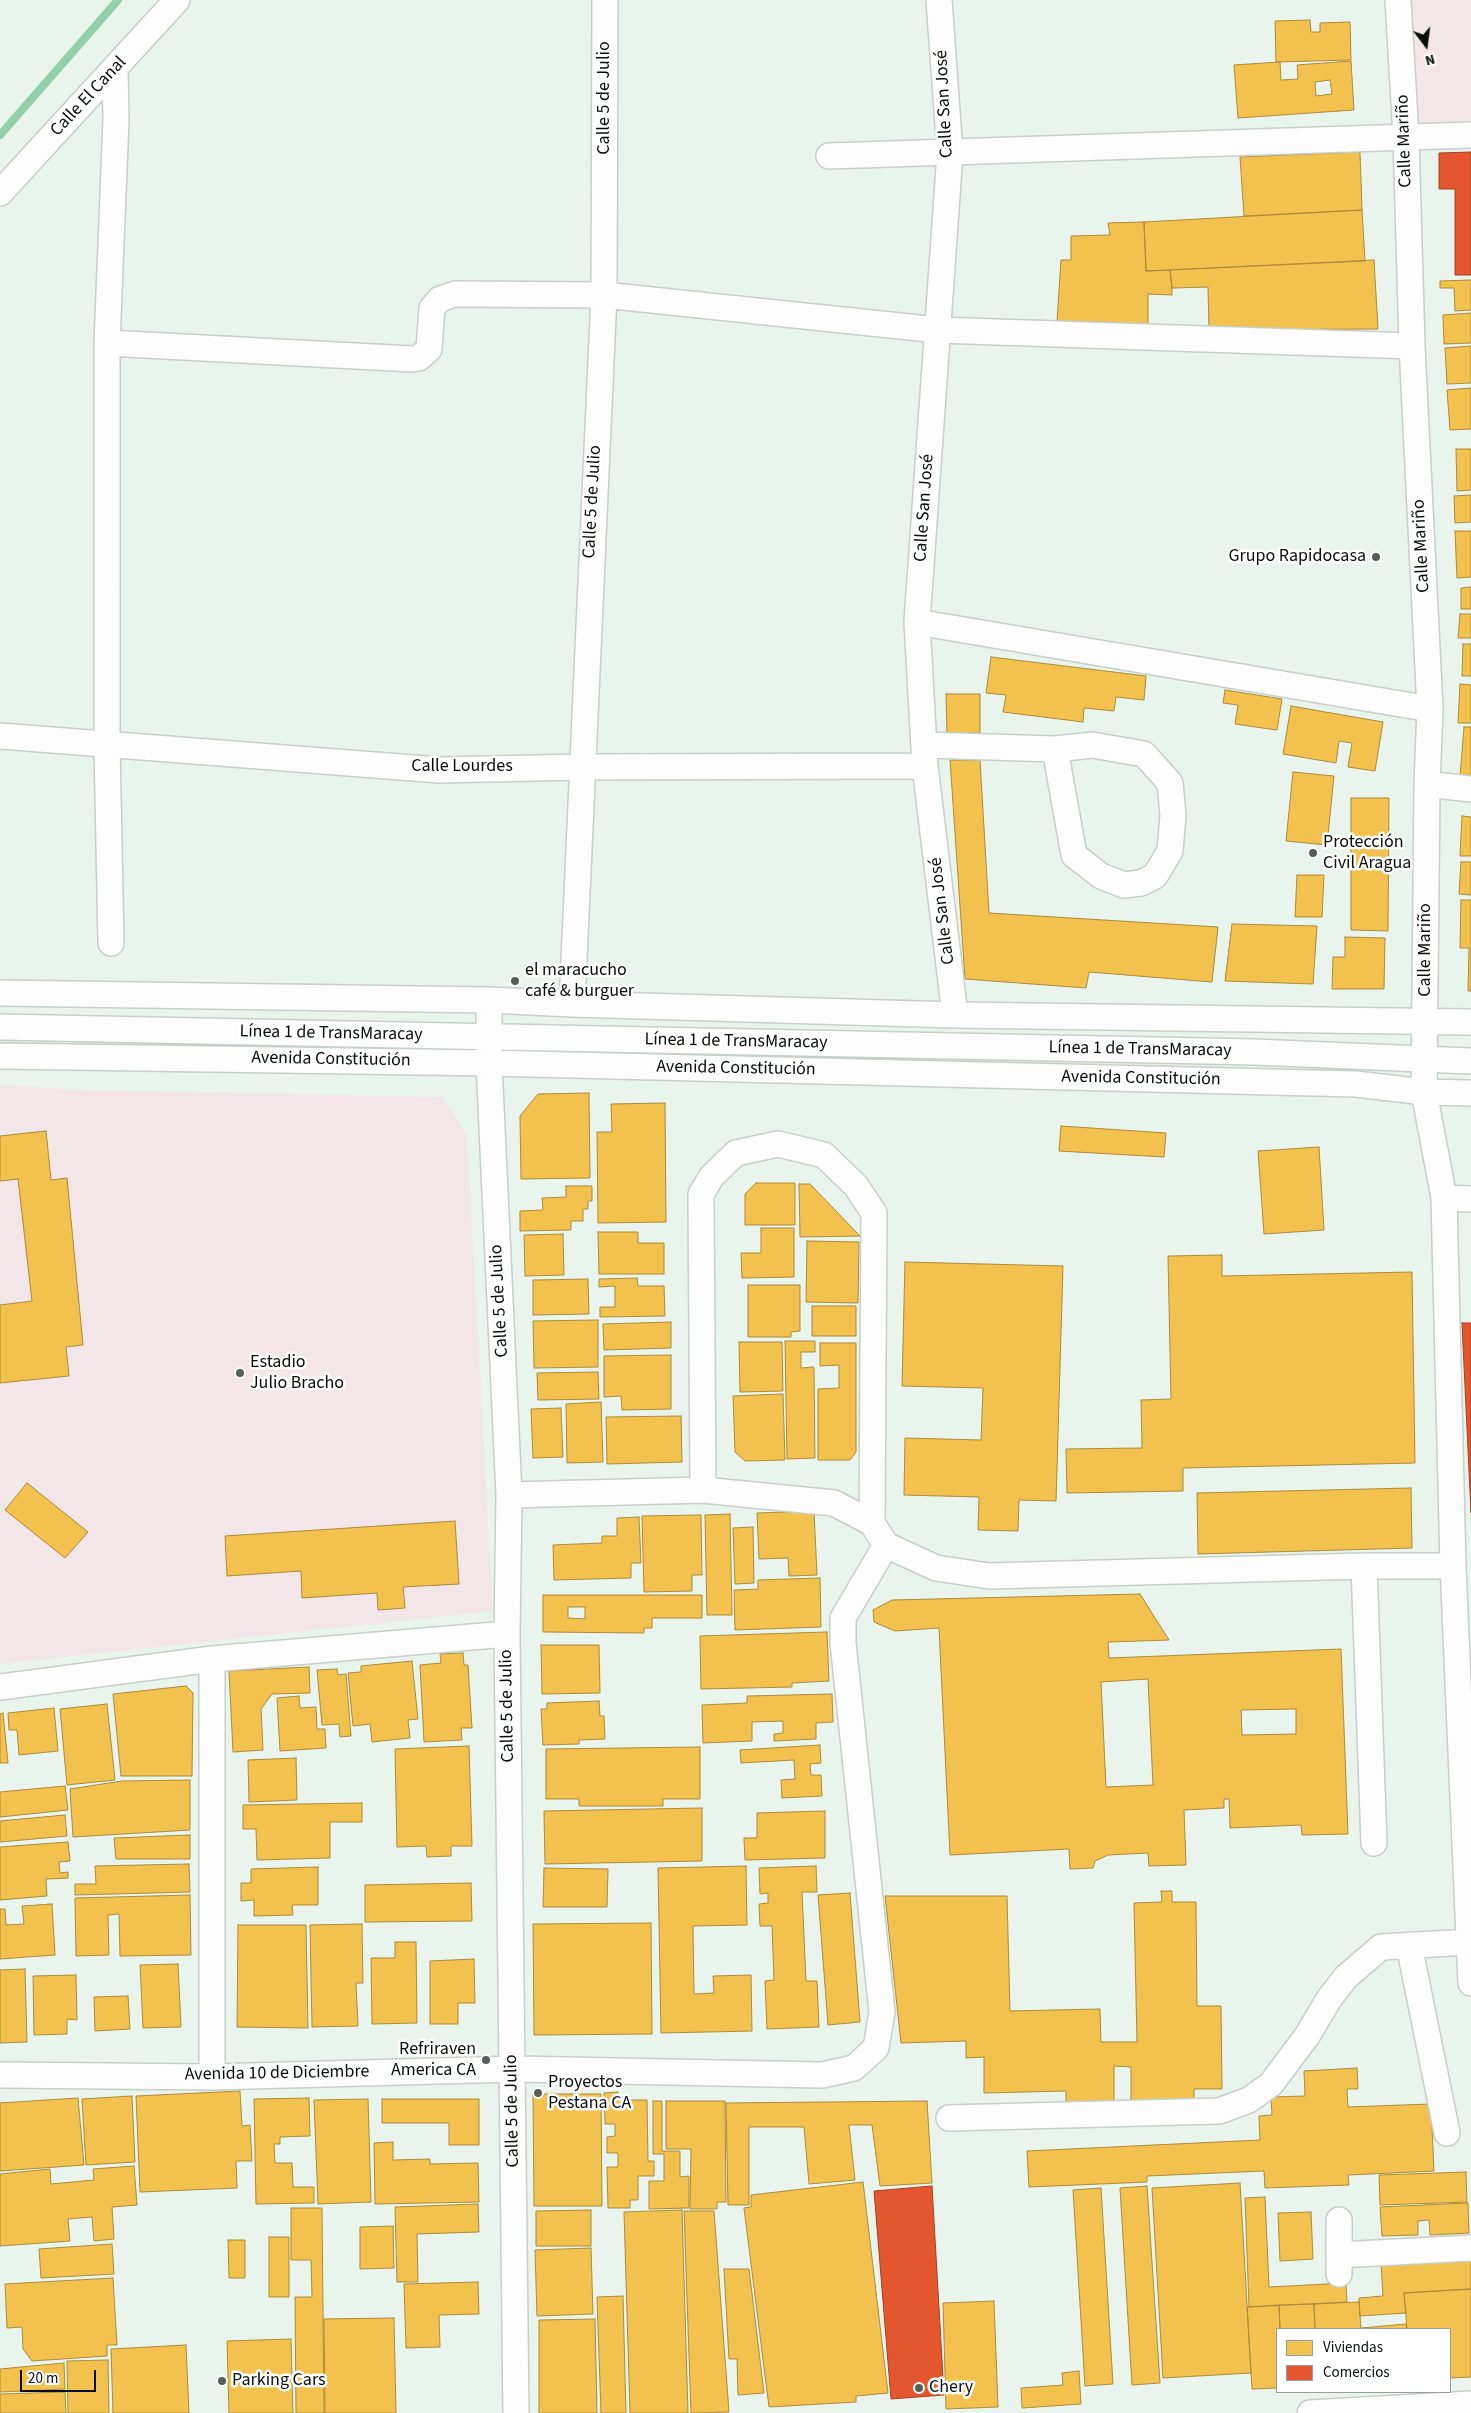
<!DOCTYPE html>
<html>
<head>
<meta charset="utf-8">
<style>
	body { margin:0 }
	#map { position:relative; width:1471px; height:2413px; overflow:hidden; background:#e9f4ec; font-family:"Source Sans 3",sans-serif }
	canvas { display:block }
	.legend { position:absolute; left:1276px; top:2328px; width:175px; height:65px; box-sizing:border-box; background:#fff; border:1px solid #9c9e9d; margin:0; padding:6px 9px; list-style:none; font-size:15px; color:#070d09 }
	.legend li { display:flex; align-items:center; gap:10px; height:25px }
	.legend b { width:25px; border:1px solid #9c9e9d }
	.north { position:absolute; left:1401px; top:20px; width:50px; height:50px; -webkit-text-stroke:4px #fff; paint-order:stroke; rotate:165deg; font-size:14px; font-weight:700; line-height:20px; text-align:center; color:#070d09 }
	.north::after { content:''; display:block; margin:auto; width:18px; height:22px; background:#070d09; clip-path:polygon(50% 0,100% 100%,50% 72%,0 100%) }
	.scale { position:absolute; left:20px; top:2370px; width:76px; height:22px; box-sizing:border-box; border:2px solid #070d09; border-top:0; padding-left:6px; font-size:15px; line-height:18px; white-space:nowrap; color:#070d09; -webkit-text-stroke:4px #fff; paint-order:stroke }
</style>
</head>
<body>
<div id="map">
<canvas width="1471" height="2413"></canvas>
<ul class="legend">
<li><b style="height:14px;background:#f2c14e"></b>Viviendas</li>
<li><b style="height:14px;background:#e4572e"></b>Comercios</li>
</ul>
<div class="north">N</div>
<div class="scale">20 m</div>
</div>
<script>
const ctx = document.querySelector('canvas').getContext('2d');
ctx.lineJoin = 'round';
function fillPath(path, color) {
  ctx.fillStyle = color;
  ctx.fill(path, 'evenodd');
}
function poly(rows) {
  const path = new Path2D();
  for (const r of rows) {
    path.moveTo(r[0], r[1]);
    for (let i = 2; i < r.length; i += 2) path.lineTo(r[i], r[i + 1]);
  }
  return path;
}
function stroke(path, color, width, dash) {
  ctx.strokeStyle = color;
  ctx.lineWidth = width;
  ctx.lineCap = dash ? 'butt' : 'round';
  ctx.setLineDash(dash || []);
  ctx.stroke(path);
}
function write(font, color, halo, rows, align = 'center') {
  ctx.font = font + ' "Source Sans 3",sans-serif';
  ctx.lineWidth = 5;
  ctx.setLineDash([]);
  ctx.textBaseline = 'middle';
  ctx.strokeStyle = halo;
  ctx.fillStyle = color;
  for (const [text, x, y, turn = 0] of rows) {
    ctx.save();
    ctx.translate(x, y);
    ctx.rotate((+turn || 0) * Math.PI / 180);
    ctx.textAlign = isNaN(turn) ? turn : align;
    if (halo) ctx.strokeText(text, 0, 0);
    ctx.fillText(text, 0, 0);
    ctx.restore();
  }
}
fillPath(poly([
	[1397,0,1471,0,1471,134,1406,137],
	[0,1085,83,1090,443,1097,467,1135,493,1611,0,1664]
]), '#f3e6e9');
const homes = poly([
	[1310,20,1311,32,1320,32,1320,23,1350,22,1351,60,1276,62,1275,21,1310,20],
	[1351,61,1354,110,1238,118,1234,65,1280,62,1281,80,1298,79,1297,65,1351,61],
	[1330,80,1332,94,1316,96,1315,82,1330,80],
	[1360,152,1362,210,1244,216,1240,157,1360,152],
	[1362,210,1365,261,1146,271,1144,222,1362,210],
	[1144,222,1146,271,1170,270,1172,288,1172,295,1148,294,1148,326,1057,321,1061,260,1071,260,1071,236,1110,235,1108,223,1144,222],
	[1374,260,1378,329,1209,330,1208,287,1172,288,1170,270,1374,260],
	[1471,280,1471,310,1455,311,1454,288,1440,288,1440,281,1471,280],
	[1471,313,1471,343,1444,344,1443,315,1471,313],
	[1471,346,1471,383,1447,384,1445,348,1471,346],
	[1471,388,1471,429,1450,430,1447,390,1471,388],
	[1456,449,1471,449,1471,490,1457,491,1456,449],
	[1471,495,1471,522,1455,523,1454,496,1471,495],
	[1455,531,1471,531,1471,577,1457,578,1455,531],
	[1471,587,1471,609,1461,609,1461,588,1471,587],
	[1460,614,1471,614,1471,638,1458,638,1460,614],
	[1463,644,1471,644,1471,676,1462,676,1463,644],
	[991,657,1146,676,1144,700,1116,697,1114,711,1084,708,1083,722,1003,712,1006,695,986,693,991,657],
	[1460,684,1471,685,1471,723,1458,723,1460,684],
	[1225,690,1282,699,1277,730,1235,724,1238,705,1223,703,1225,690],
	[946,694,980,694,980,733,947,734,946,694],
	[1291,706,1383,722,1375,771,1348,767,1352,743,1339,741,1336,763,1283,754,1291,706],
	[1464,727,1471,727,1471,778,1460,777,1464,727],
	[950,760,980,760,989,913,1218,927,1212,982,1089,972,1086,988,965,979,950,760],
	[1293,772,1334,776,1327,845,1286,841,1293,772],
	[1351,798,1389,798,1388,931,1351,930,1351,798],
	[1462,816,1471,817,1471,856,1460,856,1462,816],
	[1461,862,1471,862,1471,895,1459,894,1461,862],
	[1297,875,1324,875,1322,917,1295,917,1297,875],
	[1461,900,1471,900,1471,991,1468,991,1469,948,1460,948,1461,900],
	[1232,924,1317,926,1313,984,1225,981,1232,924],
	[1345,937,1385,938,1384,989,1332,989,1333,957,1345,957,1345,937],
	[589,1093,590,1178,521,1179,520,1116,538,1094,589,1093],
	[665,1103,666,1222,598,1223,597,1132,612,1132,611,1104,665,1103],
	[1061,1126,1166,1133,1164,1157,1059,1151,1061,1126],
	[46,1131,51,1180,67,1178,83,1345,66,1347,69,1376,0,1383,0,1305,32,1301,18,1179,0,1181,0,1136,46,1131],
	[1319,1147,1324,1230,1264,1234,1258,1151,1319,1147],
	[756,1183,795,1183,795,1225,745,1225,745,1194,756,1183],
	[799,1184,810,1184,860,1236,800,1237,799,1184],
	[566,1186,592,1186,592,1201,588,1201,588,1209,583,1209,583,1221,571,1221,571,1230,520,1231,520,1211,543,1210,542,1198,566,1197,566,1186],
	[761,1228,794,1228,794,1277,742,1278,741,1253,761,1253,761,1228],
	[598,1232,638,1232,638,1243,664,1243,664,1274,599,1274,598,1232],
	[563,1234,564,1275,525,1276,524,1235,563,1234],
	[807,1241,859,1242,858,1303,806,1302,807,1241],
	[1222,1255,1222,1276,1412,1272,1415,1463,1183,1468,1183,1491,1067,1493,1066,1449,1142,1448,1141,1400,1171,1399,1168,1256,1222,1255],
	[905,1262,1063,1266,1056,1501,1019,1500,1018,1531,978,1530,979,1497,904,1495,905,1438,981,1440,983,1388,902,1386,905,1262],
	[637,1278,638,1286,664,1286,665,1316,600,1317,600,1307,615,1307,615,1286,599,1287,599,1279,637,1278],
	[588,1279,589,1314,533,1315,533,1280,588,1279],
	[748,1285,800,1285,800,1331,791,1332,791,1337,748,1337,748,1285],
	[812,1306,856,1306,856,1336,812,1336,812,1306],
	[598,1320,598,1367,534,1368,533,1321,598,1320],
	[671,1322,671,1348,604,1350,603,1324,671,1322],
	[785,1341,815,1341,815,1352,801,1352,801,1368,814,1367,815,1458,787,1459,785,1341],
	[739,1342,782,1342,783,1391,740,1392,739,1342],
	[820,1343,856,1343,856,1452,850,1460,818,1460,818,1389,839,1388,839,1365,820,1366,820,1343],
	[671,1355,671,1409,622,1410,621,1396,604,1397,604,1356,671,1355],
	[598,1372,599,1399,538,1400,537,1373,598,1372],
	[783,1394,785,1460,745,1461,735,1452,733,1396,783,1394],
	[601,1402,603,1462,567,1463,566,1404,601,1402],
	[561,1408,563,1457,533,1458,531,1409,561,1408],
	[681,1416,682,1462,607,1464,606,1417,681,1416],
	[27,1483,88,1532,65,1558,5,1510,27,1483],
	[1411,1488,1412,1548,1198,1554,1197,1493,1411,1488],
	[814,1511,817,1575,789,1576,788,1558,759,1559,757,1513,814,1511],
	[730,1514,732,1615,707,1615,705,1515,730,1514],
	[701,1515,702,1575,692,1575,692,1591,644,1592,642,1516,701,1515],
	[639,1517,641,1563,631,1563,631,1578,554,1580,553,1545,602,1543,602,1536,617,1536,617,1518,639,1517],
	[455,1521,459,1584,403,1587,405,1608,378,1610,377,1593,302,1598,301,1571,227,1576,225,1536,455,1521],
	[753,1527,754,1583,735,1584,733,1528,753,1527],
	[820,1578,821,1627,735,1630,734,1590,758,1589,758,1580,820,1578],
	[1140,1594,1169,1640,1108,1642,1109,1658,1341,1649,1348,1834,1302,1835,1301,1825,1230,1828,1229,1799,1224,1799,1224,1808,1184,1810,1186,1865,1149,1866,1148,1853,1108,1855,1095,1861,1093,1868,1070,1869,1069,1849,950,1855,939,1628,895,1631,874,1622,873,1610,892,1600,1140,1594],
	[1148,1679,1153,1785,1106,1787,1101,1682,1148,1679],
	[1296,1709,1296,1734,1242,1735,1241,1710,1296,1709],
	[543,1595,702,1595,702,1618,652,1618,652,1628,644,1628,644,1633,543,1632,543,1595],
	[568,1607,585,1607,585,1619,568,1618,568,1607],
	[827,1632,829,1681,792,1683,792,1687,701,1689,700,1636,827,1632],
	[541,1645,599,1645,600,1693,542,1694,541,1645],
	[463,1653,464,1665,468,1665,472,1728,461,1728,462,1740,424,1742,420,1665,441,1663,440,1654,463,1653],
	[412,1661,418,1719,408,1720,410,1738,372,1742,370,1724,353,1726,348,1673,361,1672,361,1666,412,1661],
	[309,1667,310,1693,272,1694,261,1709,263,1750,233,1752,229,1671,309,1667],
	[337,1669,338,1675,346,1674,351,1736,340,1737,339,1724,322,1725,317,1670,337,1669],
	[186,1686,193,1693,192,1776,121,1776,113,1694,186,1686],
	[832,1694,833,1722,816,1723,816,1739,774,1741,774,1734,783,1733,783,1721,752,1722,752,1741,703,1743,702,1705,747,1703,747,1696,832,1694],
	[299,1696,300,1708,316,1707,317,1729,325,1729,326,1748,280,1751,277,1698,299,1696],
	[599,1701,600,1716,604,1716,605,1739,579,1740,579,1744,543,1745,541,1709,547,1709,547,1703,599,1701],
	[107,1704,115,1780,67,1785,60,1709,107,1704],
	[54,1708,58,1751,19,1755,17,1730,9,1730,8,1713,54,1708],
	[3,1713,8,1763,0,1763,0,1714,3,1713],
	[820,1745,821,1763,810,1764,811,1775,821,1775,822,1796,782,1798,781,1780,795,1779,794,1760,741,1763,740,1750,820,1745],
	[469,1746,472,1846,451,1846,451,1856,427,1857,426,1846,397,1847,395,1749,469,1746],
	[700,1747,700,1799,663,1799,663,1806,579,1806,579,1799,546,1799,546,1749,700,1747],
	[296,1758,297,1800,249,1802,248,1760,296,1758],
	[190,1780,190,1830,73,1837,70,1789,122,1781,190,1780],
	[65,1786,68,1810,0,1817,0,1792,65,1786],
	[362,1803,362,1822,330,1822,330,1858,257,1860,256,1829,243,1829,243,1805,362,1803],
	[702,1808,702,1861,545,1864,544,1811,702,1808],
	[825,1811,825,1858,745,1860,744,1838,757,1838,757,1813,825,1811],
	[65,1815,67,1836,0,1842,0,1821,65,1815],
	[190,1835,190,1859,116,1859,114,1838,190,1835],
	[68,1842,70,1861,59,1862,60,1873,68,1872,68,1878,46,1879,47,1896,0,1900,0,1847,68,1842],
	[189,1864,190,1892,75,1895,75,1884,96,1884,95,1866,189,1864],
	[746,1866,747,1925,693,1926,694,1994,714,1993,713,1976,751,1975,752,2031,661,2033,658,1868,746,1866],
	[816,1866,817,1892,802,1892,806,1981,817,1981,819,2027,767,2029,765,1981,774,1980,772,1926,760,1926,759,1904,768,1903,768,1893,760,1894,759,1868,816,1866],
	[318,1867,318,1905,292,1905,293,1915,254,1916,254,1900,241,1901,241,1883,251,1883,251,1869,318,1867],
	[544,1868,608,1869,607,1907,543,1907,544,1868],
	[471,1883,472,1921,365,1922,365,1885,471,1883],
	[1161,1891,1172,1891,1172,1902,1196,1902,1197,2006,1221,2006,1222,2089,1194,2089,1194,2103,1131,2104,1131,2067,1114,2066,1114,2104,1066,2105,1066,2091,984,2093,984,2057,966,2058,966,2041,901,2043,885,1896,1007,1896,1010,2011,1100,2009,1101,2042,1137,2042,1134,1903,1162,1902,1161,1891],
	[850,1893,860,2022,828,2025,818,1895,850,1893],
	[190,1895,191,1955,120,1956,119,1914,108,1915,109,1955,76,1956,75,1898,190,1895],
	[52,1904,55,1955,0,1959,0,1909,5,1909,6,1925,24,1924,22,1906,52,1904],
	[651,1923,652,2034,534,2035,533,1924,651,1923],
	[362,1924,363,1983,356,1983,358,2026,312,2027,310,1925,362,1924],
	[238,1925,306,1925,308,2028,237,2027,238,1925],
	[395,1942,416,1942,417,2023,372,2024,371,1958,395,1958,395,1942],
	[474,1959,475,2003,458,2003,458,2024,430,2024,430,1961,474,1959],
	[178,1964,181,2027,143,2028,140,1965,178,1964],
	[25,1969,27,2042,0,2043,0,1970,25,1969],
	[76,1975,77,2020,67,2019,67,2034,34,2035,33,1976,76,1975],
	[128,1996,130,2029,95,2031,94,1997,128,1996],
	[1357,2068,1358,2089,1347,2089,1348,2107,1431,2104,1434,2171,1348,2175,1349,2185,1265,2188,1264,2171,1147,2176,1147,2182,1029,2187,1027,2151,1260,2140,1259,2116,1272,2115,1271,2097,1305,2096,1304,2071,1357,2068],
	[240,2091,242,2126,250,2125,252,2161,236,2161,237,2188,140,2192,136,2096,240,2091],
	[618,2092,618,2100,647,2100,648,2161,654,2161,654,2176,638,2176,638,2200,630,2200,630,2208,608,2208,607,2167,618,2167,618,2153,607,2153,607,2137,615,2136,615,2124,605,2124,604,2093,618,2092],
	[533,2094,601,2094,602,2206,534,2206,533,2094],
	[132,2096,135,2162,86,2165,82,2099,132,2096],
	[78,2098,84,2165,0,2171,0,2103,78,2098],
	[309,2098,310,2136,280,2137,280,2144,274,2144,275,2163,292,2163,293,2187,314,2187,314,2203,256,2204,254,2099,309,2098],
	[368,2099,371,2202,318,2204,314,2100,368,2099],
	[382,2099,479,2099,479,2145,449,2145,449,2123,382,2123,382,2099],
	[653,2101,662,2101,662,2151,680,2151,680,2177,689,2176,689,2208,649,2209,649,2181,664,2181,664,2154,653,2154,653,2101],
	[666,2101,725,2101,726,2202,717,2202,717,2209,690,2209,691,2149,666,2149,666,2101],
	[927,2101,932,2183,880,2186,872,2125,849,2125,855,2180,809,2184,804,2127,749,2127,749,2205,728,2205,726,2103,927,2101],
	[393,2142,393,2160,430,2159,430,2164,478,2163,479,2202,375,2204,374,2143,393,2142],
	[134,2166,137,2205,112,2207,114,2239,94,2241,92,2217,68,2219,70,2241,0,2246,0,2174,50,2169,51,2184,94,2180,93,2169,134,2166],
	[1466,2172,1467,2202,1380,2205,1379,2175,1466,2172],
	[863,2182,888,2393,856,2396,856,2402,769,2407,744,2208,751,2207,751,2195,863,2182],
	[1240,2183,1251,2373,1163,2378,1152,2188,1240,2183],
	[1147,2186,1160,2383,1132,2385,1120,2188,1147,2186],
	[1101,2188,1113,2384,1085,2386,1073,2190,1101,2188],
	[1265,2197,1269,2287,1346,2283,1347,2302,1249,2307,1245,2198,1265,2197],
	[1468,2203,1469,2233,1430,2235,1429,2220,1418,2221,1418,2235,1382,2236,1380,2207,1468,2203],
	[478,2204,479,2232,417,2234,418,2282,397,2282,395,2207,478,2204],
	[291,2208,322,2208,324,2413,296,2413,295,2297,312,2297,311,2260,291,2260,291,2208],
	[591,2210,591,2246,536,2246,536,2211,591,2210],
	[682,2210,688,2413,630,2413,624,2212,682,2210],
	[684,2211,714,2211,729,2412,691,2413,684,2211],
	[1311,2212,1313,2259,1280,2261,1278,2213,1311,2212],
	[393,2226,394,2268,360,2269,360,2227,393,2226],
	[269,2237,289,2237,289,2297,269,2297,269,2237],
	[228,2240,245,2240,245,2278,229,2278,228,2240],
	[112,2244,114,2274,41,2278,39,2249,112,2244],
	[591,2248,593,2314,537,2316,535,2250,591,2248],
	[1471,2258,1471,2289,1404,2293,1406,2313,1360,2316,1359,2298,1383,2296,1381,2264,1471,2258],
	[724,2269,749,2269,764,2393,738,2395,737,2359,729,2359,724,2269],
	[113,2278,117,2345,107,2345,107,2356,32,2361,23,2349,22,2327,7,2328,5,2284,113,2278],
	[478,2282,479,2314,439,2315,440,2347,406,2348,404,2284,478,2282],
	[1471,2289,1471,2377,1450,2378,1450,2329,1407,2329,1404,2293,1471,2289],
	[623,2296,626,2413,601,2413,597,2297,623,2296],
	[994,2301,998,2407,946,2409,943,2303,994,2301],
	[1359,2302,1361,2329,1315,2329,1314,2304,1359,2302],
	[1314,2304,1315,2329,1280,2329,1279,2305,1314,2304],
	[1279,2305,1280,2329,1277,2329,1277,2388,1252,2389,1247,2307,1279,2305],
	[394,2318,396,2413,325,2413,324,2319,394,2318],
	[595,2319,597,2413,539,2413,539,2320,595,2319],
	[1406,2324,1407,2329,1361,2329,1361,2328,1406,2324],
	[291,2339,293,2413,229,2413,227,2341,291,2339],
	[186,2345,189,2413,113,2413,111,2349,186,2345],
	[108,2360,109,2413,68,2413,67,2361,108,2360],
	[64,2363,65,2389,0,2392,0,2369,64,2363],
	[1079,2371,1081,2404,1022,2408,1021,2388,1063,2385,1062,2373,1079,2371],
	[65,2392,66,2413,0,2413,0,2394,65,2392]
]);
fillPath(homes, '#f2c14e');
stroke(homes, '#ac8b39', 1);
const shops = poly([
	[1471,152,1471,275,1455,275,1455,189,1439,189,1439,153,1471,152],
	[1462,1323,1471,1323,1471,1513,1462,1323],
	[932,2186,944,2395,891,2399,874,2191,932,2186]
]);
fillPath(shops, '#e4572e');
stroke(shops, '#a24123', 1);
stroke(poly([
	[0,135,118,0]
]), '#93cfaa', 8);
const minor = poly([
	[939,0,950,153,917,622,925,766,955,1015],
	[1398,0,1406,137,1412,346,1430,709,1427,784,1424,1092,1444,1198,1453,1566,1471,1983],
	[829,156,1471,135],
	[0,193,177,0],
	[107,343,412,359,419,358,429,349,432,308,440,299,455,294,604,295,938,330,1412,346],
	[917,622,1430,709],
	[0,736,439,770,581,767,925,766],
	[924,745,1055,749],
	[1092,745,1144,754,1170,783,1173,815,1170,851,1155,876,1141,883,1124,885,1101,876,1074,855,1055,749,1092,745],
	[1427,784,1471,789],
	[111,943,107,745,107,343,116,120,115,68],
	[0,993,489,1000,572,1004,955,1015,1471,1022],
	[489,1000,489,1063,509,1495,507,1634,516,2413],
	[572,1004,604,295,605,0],
	[0,1027,1254,1052,1471,1061],
	[0,1056,489,1063,1356,1084,1424,1092,1471,1093],
	[1444,1198,1471,1199],
	[703,1490,701,1194,712,1176,736,1153,778,1144,824,1155,856,1186,874,1213,872,1523,886,1545,936,1568,989,1576,1364,1566,1453,1566],
	[509,1495,703,1490,834,1503,872,1523],
	[1364,1566,1374,1843],
	[212,1659,212,2077],
	[0,1687,212,1659,507,1634],
	[1409,1945,1447,2133],
	[0,2075,212,2077,513,2069,822,2075,854,2068,876,2048,882,2012,843,1643,843,1618,886,1545],
	[949,2118,1219,2111,1249,2100,1271,2084,1307,2036,1329,1999,1346,1977,1381,1947,1469,1942],
	[1339,2220,1339,2274],
	[1339,2255,1471,2248],
	[1310,2413,1471,2404]
]);
stroke(minor, '#c6cfc8', 28);
stroke(minor, '#fcfdfc', 25);
for (const [x, y, r, color] of [
	[1376,557,5,"#565e58"],
	[1313,853,5,"#565e58"],
	[515,981,5,"#565e58"],
	[240,1373,5,"#565e58"],
	[486,2060,5,"#565e58"],
	[538,2093,5,"#565e58"],
	[222,2381,5,"#565e58"],
	[919,2388,5,"#565e58"]
]) {
  const dot = new Path2D();
  dot.arc(x, y, r, 0, 2 * Math.PI);
  ctx.fillStyle = color;
  ctx.fill(dot);
  stroke(dot, '#fff', 2);
}
write('18px', '#070d09', '#fff', [
	["Calle El Canal",89,97,-47],
	["Calle 5 de Julio",605,98,-90],
	["Calle San José",945,104,-93],
	["Calle Mariño",1405,141,-92],
	["Calle 5 de Julio",593,502,-87],
	["Calle San José",925,508,-86],
	["Calle Mariño",1422,546,-93],
	["Calle Lourdes",462,767],
	["Calle San José",943,911,-97],
	["Calle Mariño",1426,950,-90],
	["Línea 1 de TransMaracay",331,1034,1],
	["Línea 1 de TransMaracay",736,1042,1],
	["Línea 1 de TransMaracay",1140,1050,1],
	["Avenida Constitución",331,1060,1],
	["Avenida Constitución",736,1069,1],
	["Avenida Constitución",1141,1079,1],
	["Calle 5 de Julio",500,1301,-93],
	["Calle 5 de Julio",508,1706,-91],
	["Avenida 10 de Diciembre",277,2074,-1],
	["Calle 5 de Julio",513,2111,-91]
]);
write('18px', '#070d09', '#fff', [
	["Grupo Rapidocasa",1366,557,"right"],
	["Protección",1323,843],
	["Civil Aragua",1323,864],
	["el maracucho",525,971],
	["café & burguer",525,992],
	["Estadio",250,1363],
	["Julio Bracho",250,1384],
	["Refriraven",476,2050,"right"],
	["America CA",476,2071,"right"],
	["Proyectos",548,2083],
	["Pestana CA",548,2104],
	["Parking Cars",232,2381],
	["Chery",929,2388]
], 'left');
</script>
</body>
</html>
